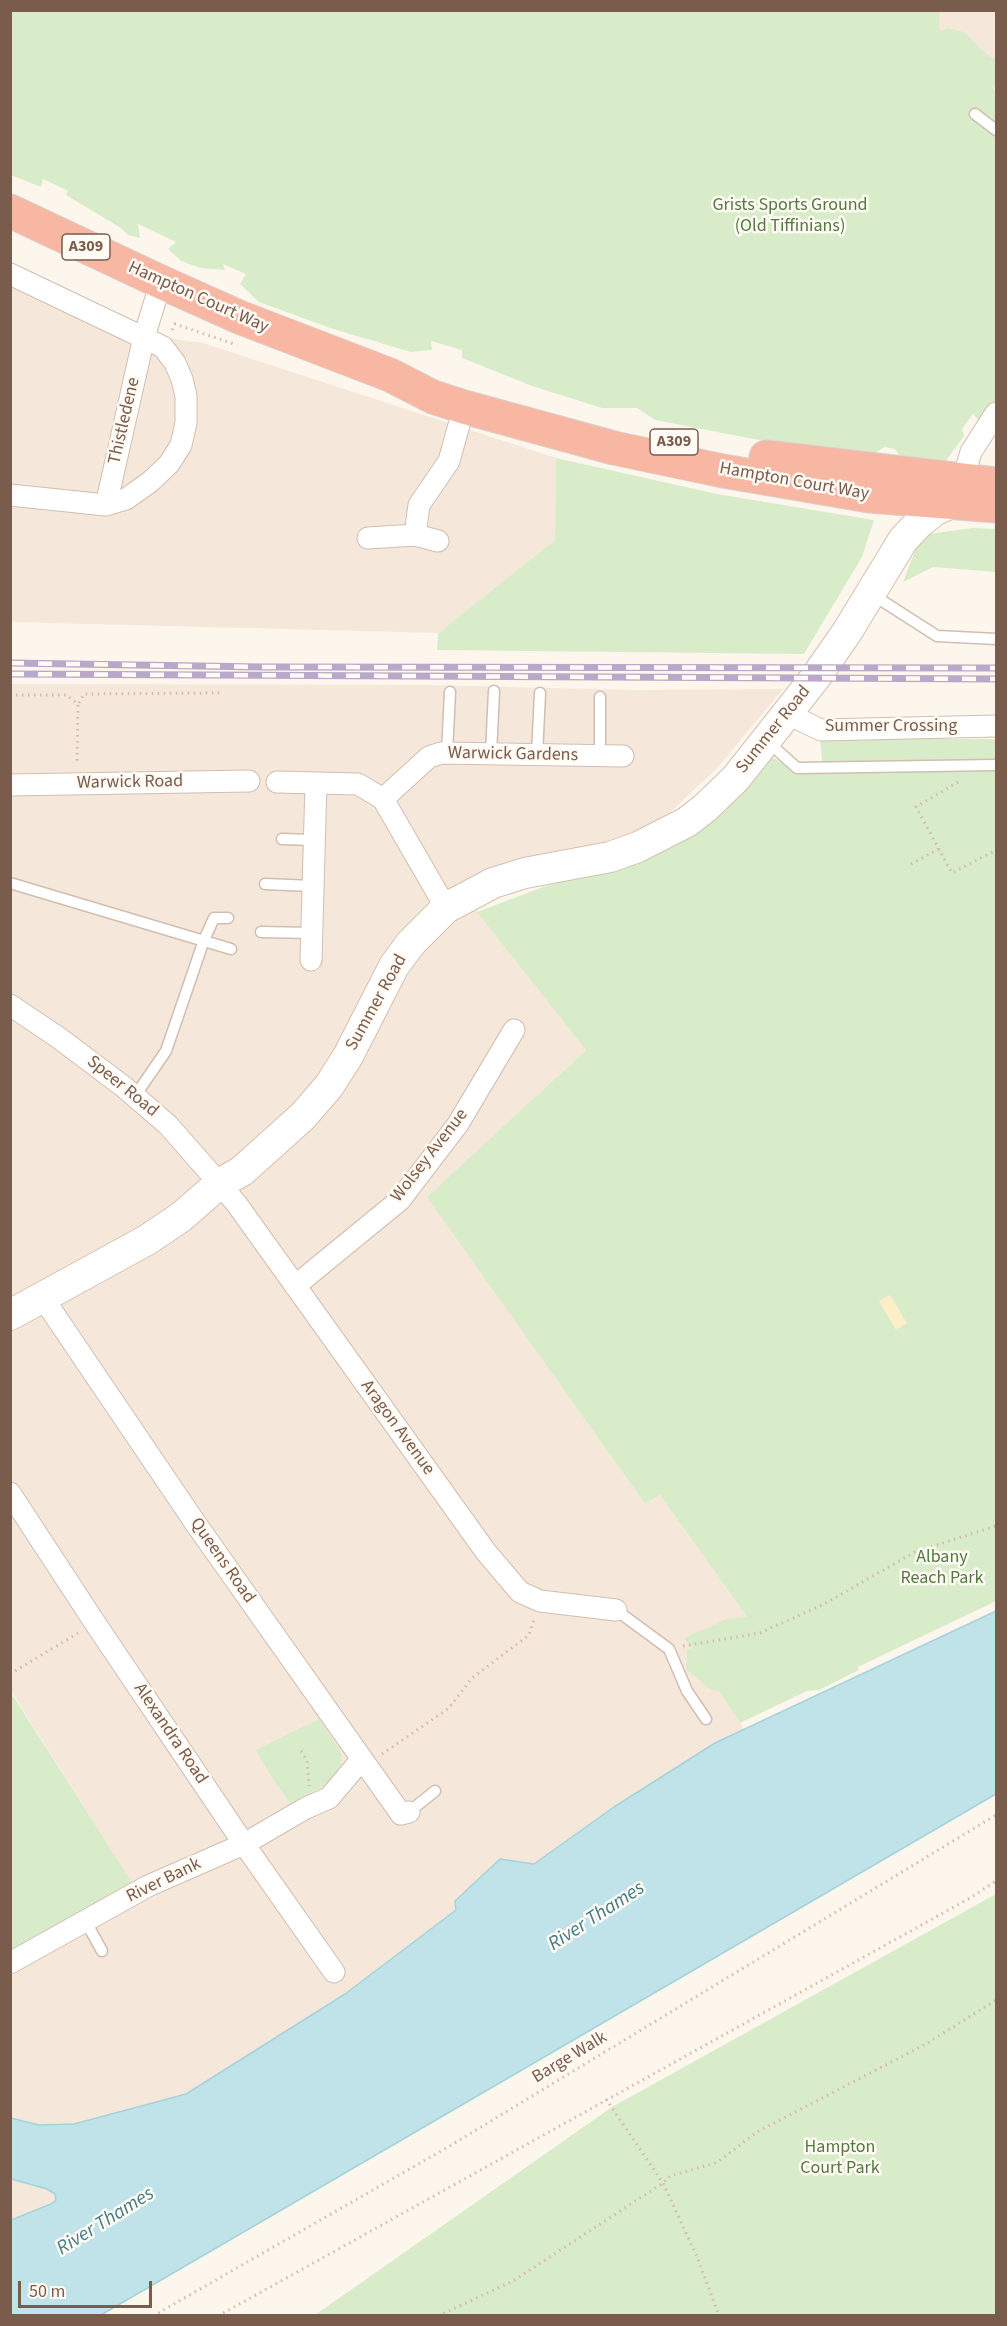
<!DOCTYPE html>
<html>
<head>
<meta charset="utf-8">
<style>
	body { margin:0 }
	#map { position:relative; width:1007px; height:2326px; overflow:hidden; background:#fdf6ec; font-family:"Source Sans 3",sans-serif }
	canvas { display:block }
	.frame { position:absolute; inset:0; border:12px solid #7a5c4d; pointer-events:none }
	.scale { position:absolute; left:18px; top:2281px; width:134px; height:27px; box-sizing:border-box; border:3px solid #7a5c4d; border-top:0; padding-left:8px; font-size:18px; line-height:21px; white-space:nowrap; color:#7a5c4d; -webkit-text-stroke:4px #fffaf3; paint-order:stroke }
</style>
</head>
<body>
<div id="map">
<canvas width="1007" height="2326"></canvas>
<div class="frame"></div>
<div class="scale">50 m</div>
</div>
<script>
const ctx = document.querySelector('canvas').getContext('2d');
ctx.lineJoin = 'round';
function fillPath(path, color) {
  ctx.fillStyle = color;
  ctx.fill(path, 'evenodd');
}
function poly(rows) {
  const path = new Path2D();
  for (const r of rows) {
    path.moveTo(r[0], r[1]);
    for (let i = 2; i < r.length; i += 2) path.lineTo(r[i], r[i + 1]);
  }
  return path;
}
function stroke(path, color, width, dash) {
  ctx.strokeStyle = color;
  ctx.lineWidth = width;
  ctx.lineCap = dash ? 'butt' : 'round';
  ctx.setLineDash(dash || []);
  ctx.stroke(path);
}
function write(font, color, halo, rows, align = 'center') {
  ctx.font = font + ' "Source Sans 3",sans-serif';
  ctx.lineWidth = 5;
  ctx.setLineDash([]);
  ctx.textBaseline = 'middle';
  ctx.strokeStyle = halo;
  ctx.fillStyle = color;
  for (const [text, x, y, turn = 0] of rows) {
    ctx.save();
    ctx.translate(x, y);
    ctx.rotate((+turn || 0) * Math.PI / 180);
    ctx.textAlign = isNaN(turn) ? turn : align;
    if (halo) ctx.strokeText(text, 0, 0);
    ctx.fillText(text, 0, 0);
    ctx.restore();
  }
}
fillPath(poly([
	[940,11,996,11,996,92,939,29],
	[11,284,113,330,203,343,556,458,555,540,438,633,11,622],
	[11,684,430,685,636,690,783,689,719,766,659,823,590,847,487,871,459,883,478,912,586,1050,428,1197,645,1504,660,1495,747,1617,685,1638,744,1729,715,1743,534,1864,500,1859,455,1901,457,1910,345,1994,185,2094,74,2124,39,2125,11,2118,11,1952,132,1883,11,1691],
	[11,2179,47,2189,55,2194,56,2201,51,2204,11,2220]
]), '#f5e8da');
fillPath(poly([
	[10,11,940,11,939,29,941,31,948,28,964,32,990,57,996,59,996,86,991,86,996,92,996,400,981,423,973,414,962,429,964,436,945,462,900,456,895,449,885,447,871,455,759,440,655,420,637,408,602,408,532,386,462,358,462,350,431,341,432,350,411,352,333,329,259,302,240,284,246,274,223,264,225,270,201,268,181,261,168,249,176,242,138,224,140,238,128,235,121,228,66,195,68,191,43,179,41,187,11,175],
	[556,458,717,494,874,520,862,557,804,654,437,650,438,633,555,540],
	[973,528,996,529,996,572,933,567,903,582,921,535],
	[820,739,996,739,996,1601,858,1667,859,1670,819,1690,807,1691,740,1723,719,1691,710,1689,686,1669,687,1650,692,1649,684,1638,729,1618,747,1617,660,1495,645,1504,427,1197,586,1050,477,912,543,887,635,861,771,756,791,769,823,771],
	[10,1691,133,1884,10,1952],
	[319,1719,341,1752,341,1768,332,1782,290,1803,269,1773,256,1750],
	[996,1894,996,2315,315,2315,612,2107]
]), '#d8ecc9');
fillPath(poly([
	[890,1295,907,1323,896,1330,879,1301]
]), '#fcefc7');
const water = poly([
	[996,1611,996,1794,101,2315,11,2315,11,2220,51,2204,56,2200,55,2194,47,2189,11,2179,11,2118,39,2125,74,2124,186,2094,345,1994,456,1910,455,1901,500,1859,534,1864,614,1807,715,1743,996,1611]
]);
fillPath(water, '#bfe3e8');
stroke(water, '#a5d3da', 1.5);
const lane = poly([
	[975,114,996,130],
	[873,595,937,636,996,639],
	[767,741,797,768,996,765],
	[447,753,450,692],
	[491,754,494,691],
	[537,755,540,693],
	[600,756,600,697],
	[282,839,314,840],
	[10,883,231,949],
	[265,884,313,886],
	[261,932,312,933],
	[135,1096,166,1051,204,940,214,918,228,918],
	[616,1610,669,1649,687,1691,706,1719],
	[409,1812,435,1791],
	[86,1922,102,1951]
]);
const street = poly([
	[10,274,163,347,175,363,182,379,186,396,186,423,181,445,169,464,150,482,126,499,106,505,10,495],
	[963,480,971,452,996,413],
	[106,505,144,337,161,282],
	[415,535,419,505,449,461,464,407],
	[368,538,415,535,438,541],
	[788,714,821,730,996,726],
	[277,782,358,784,383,799],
	[10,785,249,781],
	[446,908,383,799,429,757,441,753,623,756],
	[311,960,316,783],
	[10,1005,59,1038,124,1087,168,1125,204,1166,236,1203,486,1552,520,1592,540,1601,616,1610],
	[295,1286,400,1200,458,1124,514,1030],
	[43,1298,196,1524,362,1759,401,1814,409,1812],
	[10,1493,95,1623,244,1844,334,1972],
	[10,1963,148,1886,244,1844,306,1808,329,1798,362,1759]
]);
const secondary = poly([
	[10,1315,147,1240,181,1217,219,1184,242,1171,303,1116,329,1086,348,1056,394,966,411,943,446,908,493,883,525,873,610,857,638,847,687,822,705,808,736,778,815,678,847,632,903,540,919,523,934,511,951,503]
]);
const highway = poly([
	[10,211,161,282,239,317,390,375,433,397,464,407,614,448,723,471,869,496,996,506],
	[766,457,996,484]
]);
stroke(lane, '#d1beb0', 13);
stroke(street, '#d1beb0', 23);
stroke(secondary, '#d6c0b0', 32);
stroke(highway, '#dad1cd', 35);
stroke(poly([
	[172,330,175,324,237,345],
	[10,695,66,695,78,704,77,764],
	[79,703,84,694,221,693],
	[958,782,916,807,952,873,996,850],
	[911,864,939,849],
	[683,1646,760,1633,824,1604,915,1552,996,1526],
	[10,1674,78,1633],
	[301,1751,307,1760,309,1786],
	[382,1754,449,1708,472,1678,529,1635,534,1620],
	[606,2099,663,2183,698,2259,719,2316],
	[153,2316,448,2147,996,1815],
	[218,2316,970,1898,996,1881],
	[438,2316,513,2281,663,2183,670,2176,718,2162,757,2132,926,2044,996,2000]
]), '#d9b8a5', 3, [1.5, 4.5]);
stroke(lane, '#fff', 10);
stroke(street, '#fff', 21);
stroke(secondary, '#fff', 30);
stroke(highway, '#f7b7a3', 33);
const rail = poly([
	[10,663,261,667,996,668],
	[10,674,996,679]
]);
stroke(rail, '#b9a8c9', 7);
stroke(rail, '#fffaf3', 4.5, [14]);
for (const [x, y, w] of [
	[86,247,48],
	[674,442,48]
]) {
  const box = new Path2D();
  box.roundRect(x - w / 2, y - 13, w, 26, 4.5);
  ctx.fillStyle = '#fffaf3';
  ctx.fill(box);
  stroke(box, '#7a5c4d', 1.5);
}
write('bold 16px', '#7a5c4d', null, [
	["A309",86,247],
	["A309",674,442]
]);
write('18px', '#537a41', '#fffaf3', [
	["Grists Sports Ground",790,206],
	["(Old Tiffinians)",790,227],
	["Albany",942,1558],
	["Reach Park",942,1579],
	["Hampton",840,2148],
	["Court Park",840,2169]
]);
write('18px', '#7a5c4d', '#fffaf3', [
	["Hampton Court Way",198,298,24],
	["Thistledene",125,421,-77],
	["Hampton Court Way",794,482,10],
	["Summer Crossing",891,727],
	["Summer Road",774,730,-51],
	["Warwick Gardens",513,755,1],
	["Warwick Road",130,783,-1],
	["Summer Road",377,1003,-61],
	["Speer Road",122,1087,39],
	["Wolsey Avenue",430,1156,-52],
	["Aragon Avenue",397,1428,54],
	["Queens Road",222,1561,55],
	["Alexandra Road",170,1734,56],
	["River Bank",164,1881,-26],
	["Barge Walk",570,2058,-31]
]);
write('italic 20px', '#437c86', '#fffaf3', [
	["River Thames",597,1917,-33],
	["River Thames",106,2222,-32]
]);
</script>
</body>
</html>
